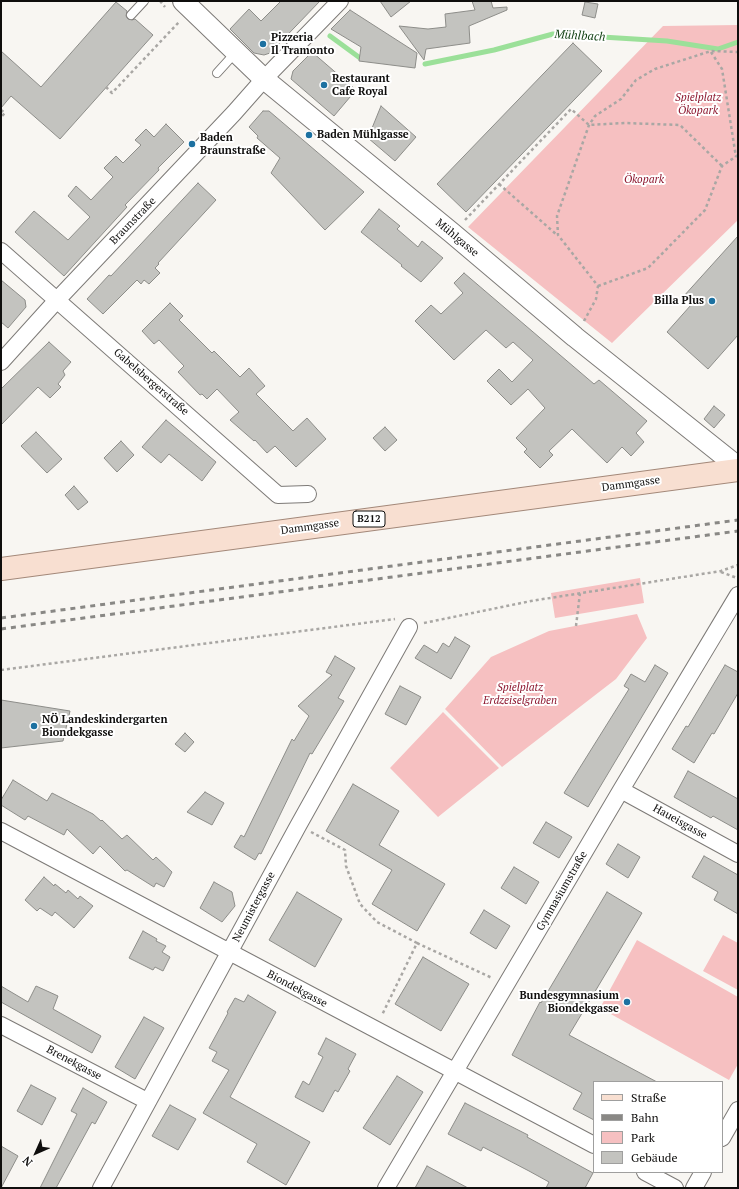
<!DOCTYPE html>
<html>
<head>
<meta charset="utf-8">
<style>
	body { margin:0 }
	#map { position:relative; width:739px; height:1189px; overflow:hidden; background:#f8f6f2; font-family:"PT Serif",serif }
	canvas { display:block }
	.frame { position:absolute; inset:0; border:2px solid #0f0e0d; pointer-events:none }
	.legend { position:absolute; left:593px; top:1081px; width:130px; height:92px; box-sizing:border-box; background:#fff; border:1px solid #9f9f9e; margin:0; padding:5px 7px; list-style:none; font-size:12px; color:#0f0e0d }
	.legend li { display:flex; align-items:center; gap:8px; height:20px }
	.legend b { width:20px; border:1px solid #9f9f9e }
	.north { position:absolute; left:16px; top:1133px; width:40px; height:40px; -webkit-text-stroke:3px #fff; paint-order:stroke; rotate:225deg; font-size:11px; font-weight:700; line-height:16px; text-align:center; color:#0f0e0d }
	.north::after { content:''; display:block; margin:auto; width:14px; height:18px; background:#0f0e0d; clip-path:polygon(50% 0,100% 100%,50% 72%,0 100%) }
</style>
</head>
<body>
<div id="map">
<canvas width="739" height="1189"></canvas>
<div class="frame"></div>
<ul class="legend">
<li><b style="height:5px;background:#f8dfd1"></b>Straße</li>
<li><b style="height:5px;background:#898885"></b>Bahn</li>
<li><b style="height:11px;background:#f6c0c1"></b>Park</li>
<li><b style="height:11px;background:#c3c3bf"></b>Gebäude</li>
</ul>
<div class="north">N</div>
</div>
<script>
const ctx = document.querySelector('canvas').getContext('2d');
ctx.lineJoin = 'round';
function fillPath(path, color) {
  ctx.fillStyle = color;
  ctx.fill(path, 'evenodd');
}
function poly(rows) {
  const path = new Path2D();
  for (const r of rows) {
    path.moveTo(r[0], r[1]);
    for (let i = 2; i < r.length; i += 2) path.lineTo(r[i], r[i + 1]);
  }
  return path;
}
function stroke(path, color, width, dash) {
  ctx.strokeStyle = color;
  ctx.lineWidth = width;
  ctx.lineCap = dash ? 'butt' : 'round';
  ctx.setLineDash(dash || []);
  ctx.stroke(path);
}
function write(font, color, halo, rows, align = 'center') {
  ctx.font = font + ' "PT Serif",serif';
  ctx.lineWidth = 4;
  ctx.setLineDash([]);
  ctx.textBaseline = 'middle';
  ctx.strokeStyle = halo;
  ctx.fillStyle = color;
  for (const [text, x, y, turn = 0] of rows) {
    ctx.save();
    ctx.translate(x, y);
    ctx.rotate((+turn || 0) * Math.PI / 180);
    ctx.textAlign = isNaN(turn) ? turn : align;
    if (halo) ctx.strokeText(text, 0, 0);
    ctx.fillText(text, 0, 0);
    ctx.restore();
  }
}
fillPath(poly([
	[738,25,738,220,612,343,468,227,663,26],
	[640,578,644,603,555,618,551,593],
	[637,614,647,638,616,679,502,767,445,709,491,657,549,631],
	[443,712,499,768,438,817,390,768],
	[723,935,738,943,738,990,703,971],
	[637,940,738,997,738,1064,729,1080,600,1008]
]), '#f6c0c1');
stroke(poly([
	[330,36,360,58],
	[425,64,494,50,553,34,667,41,718,49,738,42]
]), '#9be099', 5);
const building = poly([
	[281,1,320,1,270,53,264,55,254,53,230,29,249,9,261,21,281,1],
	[380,1,411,1,391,17,380,1],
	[472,1,491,1,493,8,507,7,507,10,469,26,470,43,426,49,424,60,399,26,428,29,446,27,445,14,475,10,472,1],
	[116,2,127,11,126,16,128,19,132,20,135,19,153,35,60,139,11,96,1,108,1,51,41,87,116,2],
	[585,2,598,4,595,18,582,15,585,2],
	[350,10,417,53,415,68,359,61,361,47,331,29,350,10],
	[573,43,602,71,466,212,437,184,573,43],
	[312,52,356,90,334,116,291,79,293,71,312,52],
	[381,106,416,137,395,161,368,138,381,106],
	[263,111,269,111,364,192,325,230,271,173,280,158,257,138,258,136,249,127,263,111],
	[166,124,184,142,158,168,159,170,125,205,127,207,64,276,15,232,34,211,68,240,90,217,68,196,76,186,91,200,113,177,104,168,116,156,123,163,141,145,135,140,146,129,154,137,166,124],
	[198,183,216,200,158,263,159,264,155,268,160,273,149,284,144,280,141,284,137,280,103,314,87,299,109,275,111,276,198,183],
	[379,209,400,226,397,229,418,247,422,241,443,258,421,282,401,266,402,265,361,232,379,209],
	[738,236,738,335,708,369,667,332,691,305,683,297,738,236],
	[464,273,594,384,599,380,647,421,636,433,644,442,631,456,622,447,607,463,572,429,549,451,553,455,540,468,524,452,527,449,516,438,545,408,528,389,511,405,487,381,499,369,512,382,533,360,513,342,506,348,486,330,454,360,415,321,431,305,441,314,463,293,454,283,464,273],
	[1,280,25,300,26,307,8,328,1,322,1,280],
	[170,303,183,316,179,320,212,353,214,351,240,377,249,368,265,386,256,394,293,431,307,418,326,439,296,467,275,446,267,453,255,440,254,441,230,420,239,412,217,389,207,399,202,394,200,395,178,372,184,366,159,340,154,344,142,331,170,303],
	[49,342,71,362,63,371,65,375,58,384,61,387,50,398,38,387,1,425,1,389,49,342],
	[714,406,725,415,714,428,704,419,714,406],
	[166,420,216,462,202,481,169,454,161,463,142,447,166,420],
	[385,427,397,440,385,451,373,438,385,427],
	[36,432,62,459,47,473,21,446,36,432],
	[121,441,134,455,117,472,104,458,121,441],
	[74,486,88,502,78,510,65,495,74,486],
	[455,637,470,646,451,679,415,658,424,645,437,653,443,643,449,647,455,637],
	[335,656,355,668,338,698,344,701,312,754,310,753,261,854,259,853,255,860,234,847,241,835,244,837,292,739,294,741,309,716,298,706,332,675,326,672,335,656],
	[655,665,668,673,588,807,564,793,629,689,624,686,631,674,645,682,655,665],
	[725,665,738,672,738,693,714,734,712,733,694,763,672,749,686,726,688,727,725,665],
	[400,686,421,697,406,725,385,714,400,686],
	[1,700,70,711,63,741,1,748,1,700],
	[185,733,194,742,185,752,175,744,185,733],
	[688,771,738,799,738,830,713,816,711,818,674,797,688,771],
	[13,780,47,801,52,793,93,814,101,821,102,820,122,839,127,835,153,860,156,857,172,872,164,887,156,883,154,887,127,870,125,871,100,846,93,854,67,829,64,835,28,816,25,820,1,805,1,800,13,780],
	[353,784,399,811,379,845,445,884,417,931,372,904,392,870,326,831,353,784],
	[205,792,224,803,212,825,187,812,205,792],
	[546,822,572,837,559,858,533,843,546,822],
	[618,844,640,857,628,878,606,864,618,844],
	[704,856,738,875,738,914,714,900,718,892,692,877,704,856],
	[514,867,539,882,526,904,501,888,514,867],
	[44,877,54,886,55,884,66,893,68,890,78,899,80,896,93,906,74,928,55,912,52,916,40,908,37,911,25,900,44,877],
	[214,882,232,892,235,906,222,922,200,908,214,882],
	[297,892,342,919,315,967,269,940,297,892],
	[607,892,642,913,569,1035,657,1082,594,1082,594,1120,573,1109,582,1093,512,1055,540,1002,541,1003,607,892],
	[484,910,510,926,496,949,470,933,484,910],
	[143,931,157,939,156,941,166,946,162,952,170,957,163,971,155,967,153,970,129,958,143,931],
	[423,957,469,984,441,1031,395,1004,423,957],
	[1,986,28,1002,36,986,58,996,53,1009,101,1036,92,1053,1,1002,1,986],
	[248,995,276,1012,230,1097,310,1142,286,1185,247,1162,257,1144,203,1113,229,1070,212,1061,217,1052,209,1048,228,1013,227,1012,235,998,244,1002,248,995],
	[144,1017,164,1028,135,1079,115,1067,144,1017],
	[326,1038,356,1054,348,1069,350,1071,338,1092,335,1090,323,1112,295,1097,303,1081,309,1085,323,1057,318,1054,326,1038],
	[397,1076,423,1092,390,1145,363,1128,397,1076],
	[31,1085,56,1098,42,1125,17,1111,31,1085],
	[83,1088,107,1102,95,1124,92,1122,56,1188,40,1188,77,1114,71,1111,83,1088],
	[465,1103,528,1135,527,1137,593,1173,585,1188,546,1188,549,1182,529,1171,483,1147,481,1151,448,1134,465,1103],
	[170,1105,196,1119,178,1150,152,1136,170,1105],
	[1,1146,18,1156,1,1188,1,1146],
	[427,1166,468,1188,415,1188,427,1166]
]);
fillPath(building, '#c3c3bf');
stroke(building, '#8d8d89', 1);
const service = poly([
	[131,15,144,1],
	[217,73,236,52]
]);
const minor = poly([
	[1,251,278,495,308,494],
	[1,362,57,300,234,113,264,79,340,1],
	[621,790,738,854],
	[1,831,594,1145],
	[1,1025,147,1101],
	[722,1138,738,1110],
	[645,1172,675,1188],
	[101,1188,298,826,409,627],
	[386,1188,621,790,738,595],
	[694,1188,703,1172]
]);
const tertiary = poly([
	[183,1,264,79,452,233,575,337,738,467]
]);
const primary = poly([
	[1,569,738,470]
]);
stroke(service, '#7d7a77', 10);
stroke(minor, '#7d7a77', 18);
stroke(tertiary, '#7d7a77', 22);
stroke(primary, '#a38879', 24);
stroke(poly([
	[160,1,165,7],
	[711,52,722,69,736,157],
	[106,87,112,93,179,22],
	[1,110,5,113,1,117],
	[499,184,557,235],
	[465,220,571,109,589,125,625,123,680,125,722,166],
	[598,286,648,268,705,210,722,166,738,155],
	[584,321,596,299,598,286,558,235,557,216,589,125,595,116,621,99,636,80,655,69,711,51,738,52],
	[721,572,737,578],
	[424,623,531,601,721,571,738,565],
	[576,626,580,593],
	[1,670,395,619],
	[311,832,345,850,346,866,360,904,377,922,417,943,382,1015],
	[417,943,492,978]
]), '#a9a7a4', 2.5, [3, 3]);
stroke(service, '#fff', 8);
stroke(minor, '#fff', 16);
stroke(tertiary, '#fff', 20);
stroke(primary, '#f8dfd1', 22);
stroke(poly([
	[1,618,738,520],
	[1,629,738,531]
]), '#898885', 3, [5, 5]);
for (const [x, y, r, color] of [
	[263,44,4,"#1c71a1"],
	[324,85,4,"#1c71a1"],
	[309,135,4,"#1c71a1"],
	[192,144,4,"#1c71a1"],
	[712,301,4,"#1c71a1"],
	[34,726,4,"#1c71a1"],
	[627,1002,4,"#1c71a1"]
]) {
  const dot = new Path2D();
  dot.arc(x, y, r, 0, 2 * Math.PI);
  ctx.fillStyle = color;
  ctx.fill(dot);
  stroke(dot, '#fff', 1.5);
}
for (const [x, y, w] of [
	[369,519,32]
]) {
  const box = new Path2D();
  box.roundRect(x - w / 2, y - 8, w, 16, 3);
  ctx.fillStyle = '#fff';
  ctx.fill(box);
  stroke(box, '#0f0e0d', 1);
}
write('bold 10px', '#0f0e0d', null, [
	["B212",369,519]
]);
write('bold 11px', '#0f0e0d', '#fff', [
	["Pizzeria",271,38],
	["Il Tramonto",271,51],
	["Restaurant",332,79],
	["Cafe Royal",332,92],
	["Baden Mühlgasse",317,135],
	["Baden",200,138],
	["Braunstraße",200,151],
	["Billa Plus",704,301,"right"],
	["NÖ Landeskindergarten",42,720],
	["Biondekgasse",42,733],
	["Bundesgymnasium",619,996,"right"],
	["Biondekgasse",619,1009,"right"]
], 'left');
write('italic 11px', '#8d1830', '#fff', [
	["Spielplatz",698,98],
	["Ökopark",698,111],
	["Ökopark",644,180],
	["Spielplatz",520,688],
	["Erdzeiselgraben",520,701]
]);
write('11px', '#0f0e0d', '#fff', [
	["Braunstraße",133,221,-46],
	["Mühlgasse",457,238,40],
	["Gabelsbergerstraße",151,382,41],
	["Dammgasse",631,484,-8],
	["Dammgasse",310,527,-8],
	["Haueisgasse",680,822,29],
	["Gymnasiumstraße",562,891,-60],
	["Neumistergasse",254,907,-62],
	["Biondekgasse",297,989,28],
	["Brenekgasse",74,1063,28]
]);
write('italic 12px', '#144316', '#fff', [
	["Mühlbach",580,36,3]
]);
</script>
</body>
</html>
